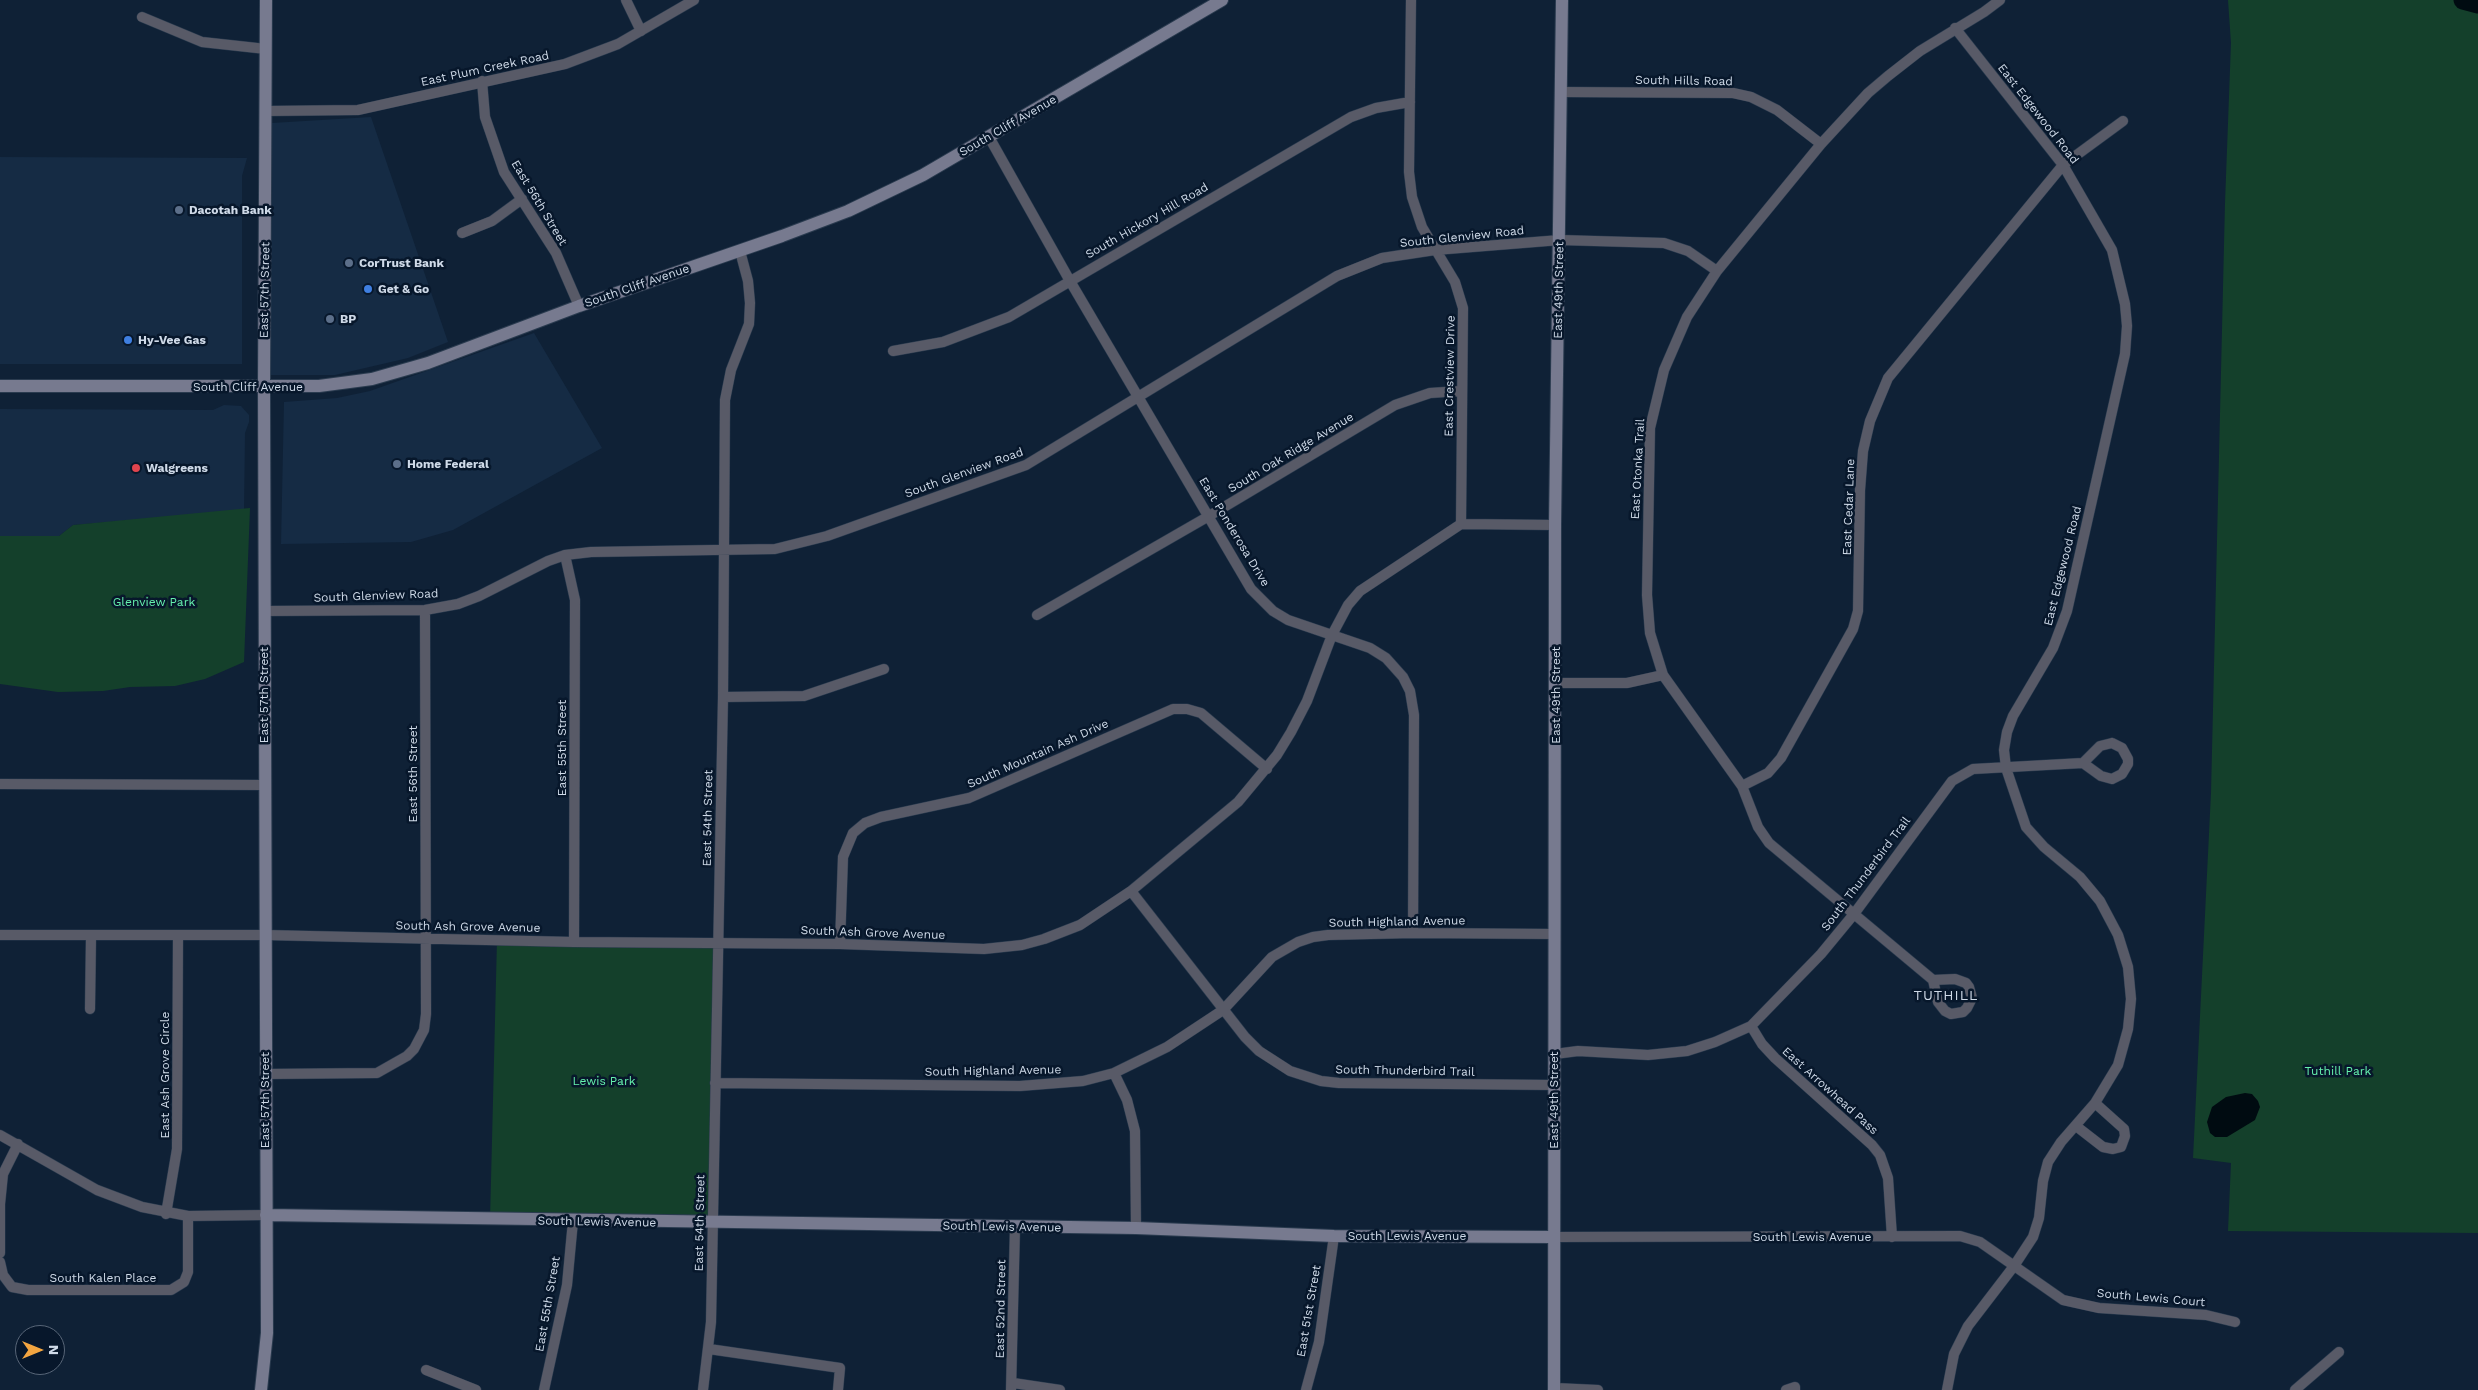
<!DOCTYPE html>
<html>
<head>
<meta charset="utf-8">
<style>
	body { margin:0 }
	#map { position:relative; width:2478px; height:1390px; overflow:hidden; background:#0f2136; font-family:"Work Sans",sans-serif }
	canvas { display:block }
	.north { position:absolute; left:15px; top:1325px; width:50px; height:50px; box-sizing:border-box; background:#07172b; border:1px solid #576577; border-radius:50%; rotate:90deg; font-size:14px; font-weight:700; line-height:20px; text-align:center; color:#cfdae8 }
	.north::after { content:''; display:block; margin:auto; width:18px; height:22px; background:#f2a541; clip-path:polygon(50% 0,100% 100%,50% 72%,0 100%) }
</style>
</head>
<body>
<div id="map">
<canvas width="2478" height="1390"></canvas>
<div class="north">N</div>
</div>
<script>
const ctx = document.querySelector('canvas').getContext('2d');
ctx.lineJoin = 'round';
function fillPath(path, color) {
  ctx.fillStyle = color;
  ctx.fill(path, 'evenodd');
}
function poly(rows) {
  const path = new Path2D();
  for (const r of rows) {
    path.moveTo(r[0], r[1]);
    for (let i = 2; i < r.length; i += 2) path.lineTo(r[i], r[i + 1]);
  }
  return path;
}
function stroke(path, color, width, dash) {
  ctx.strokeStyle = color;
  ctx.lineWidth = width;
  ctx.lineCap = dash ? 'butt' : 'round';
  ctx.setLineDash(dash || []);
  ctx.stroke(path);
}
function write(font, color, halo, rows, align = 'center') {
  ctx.font = font + ' "Work Sans",sans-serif';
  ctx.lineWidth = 5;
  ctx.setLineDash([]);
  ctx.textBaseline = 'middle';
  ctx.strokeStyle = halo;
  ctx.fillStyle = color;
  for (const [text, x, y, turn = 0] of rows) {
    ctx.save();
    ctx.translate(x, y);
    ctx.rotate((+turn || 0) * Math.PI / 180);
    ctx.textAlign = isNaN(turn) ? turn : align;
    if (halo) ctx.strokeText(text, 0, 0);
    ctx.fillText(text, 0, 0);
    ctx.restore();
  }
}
fillPath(poly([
	[371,117,448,342,408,358,335,375,269,375,272,123],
	[0,157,247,158,242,176,242,364,0,364],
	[534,333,602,448,453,530,411,542,281,544,284,402,337,398,370,391],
	[224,405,241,406,249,415,249,422,245,433,244,511,73,525,59,536,0,536,0,409,213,410]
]), '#152b44');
fillPath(poly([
	[2228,0,2478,0,2478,1233,2228,1231,2231,1163,2193,1158,2211,793,2225,203,2231,43],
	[250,508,244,662,205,679,175,686,130,687,103,691,58,692,0,684,0,536,59,536,73,525],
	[497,940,717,942,712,1223,490,1220]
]), '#14402b');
fillPath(poly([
	[2245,1093,2252,1094,2258,1101,2260,1107,2255,1120,2227,1137,2215,1137,2210,1133,2207,1122,2212,1107,2226,1097]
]), '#000b11');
stroke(poly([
	[2463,0,2478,4]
]), '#000b11', 19);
const street = poly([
	[626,0,641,31],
	[1411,0,1409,172,1412,197,1422,227,1455,282,1463,308,1461,524],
	[142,17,202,42,266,49],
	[482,81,485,117,504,172,556,253,579,306],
	[1561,92,1733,93,1751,97,1777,110,1821,144],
	[266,111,358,110,565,64,618,44,694,0],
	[989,137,1070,281,1251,589,1273,611,1288,620,1370,648,1386,658,1403,677,1410,691,1414,715,1413,933],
	[462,233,492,221,522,199],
	[893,351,943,342,1009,317,1351,117,1376,108,1410,102],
	[565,555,575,600,574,942],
	[264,611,425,610,458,604,479,596,548,561,565,555,591,552,775,549,827,536,1026,465,1337,276,1382,258,1435,250,1560,240,1664,243,1688,251,1717,271],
	[1037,615,1209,516,1395,405,1430,393,1461,391],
	[1556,683,1627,683,1663,675],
	[723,697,804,696,884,669],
	[2112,743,2122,748,2128,759,2128,764,2122,774,2112,779,2101,776,2083,763,2100,746,2112,743],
	[0,784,265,785],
	[1742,786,1768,773,1781,758,1853,629,1858,611,1860,490,1863,451,1870,421,1888,378,2063,165,2123,121],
	[1131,891,1245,1037,1259,1051,1290,1071,1321,1081,1339,1083,1554,1085],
	[0,935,265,935,574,942,840,944,984,949,1022,945,1044,939,1080,925,1131,891,1238,802,1277,755,1291,732,1307,701,1332,635,1348,605,1360,591,1461,524,1555,525],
	[840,944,843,857,853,833,865,823,881,817,969,798,1173,709,1187,709,1201,713,1267,769],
	[1955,979,1966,983,1969,987,1972,998,1967,1008,1963,1012,1951,1014,1945,1011,1938,1002,1933,980,1955,979],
	[1933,980,1769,843,1758,827,1742,786,1663,675,1650,633,1647,595,1650,428,1664,370,1687,317,1717,271,1821,144,1868,93,1888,76,1920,51,1984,12,2000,0],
	[90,1009,91,936],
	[1751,1026,1762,1044,1775,1058,1872,1145,1880,1155,1888,1178,1892,1237],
	[1555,1054,1578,1051,1648,1055,1687,1051,1715,1042,1751,1026,1821,954,1854,914,1952,781,1973,769,2083,763],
	[1114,1073,1127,1100,1135,1131,1136,1228],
	[265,1074,377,1073,407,1056,414,1049,424,1030,426,1014,425,610],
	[715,1083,1020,1086,1083,1081,1114,1073,1167,1047,1223,1010,1272,957,1298,942,1313,937,1328,935,1413,933,1555,934],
	[2076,1126,2103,1147,2113,1149,2121,1147,2125,1136,2124,1129,2095,1103],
	[0,1135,97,1190,142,1207,188,1216,266,1215],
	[166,1214,177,1149,178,935],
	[1554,1237,1960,1236,1980,1242,2063,1300,2099,1308,2206,1315,2235,1322],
	[0,1253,0,1204,3,1174,18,1144],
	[0,1262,3,1275,12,1287,28,1290,171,1290,184,1282,188,1272,188,1216],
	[709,1349,840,1368,838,1390],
	[426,1370,476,1390],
	[1013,1383,1060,1390],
	[1555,1388,1598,1390],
	[544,1390,567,1285,573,1221],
	[703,1390,711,1322,723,697,725,400,731,370,749,324,750,303,748,281,740,251],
	[1011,1390,1015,1227],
	[1306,1390,1319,1342,1334,1236],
	[1786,1390,1795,1387,1795,1390],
	[1947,1390,1954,1354,1968,1326,2014,1266,2033,1237,2039,1218,2043,1181,2048,1162,2061,1142,2095,1103,2118,1065,2128,1029,2131,999,2128,967,2118,935,2100,901,2080,877,2044,847,2026,827,2006,768,2004,750,2007,732,2013,716,2053,648,2067,611,2125,354,2127,326,2125,304,2112,250,2063,165,1955,28],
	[2295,1390,2339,1352]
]);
const secondary = poly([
	[0,386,319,386,372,379,428,363,579,306,782,236,848,211,923,175,1222,0],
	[266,1215,1136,1228,1334,1236,1554,1237],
	[261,1390,267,1333,264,387,266,0],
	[1554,1390,1555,525,1562,0]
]);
stroke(street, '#2a3b4f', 11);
stroke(secondary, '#2a3b4f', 14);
stroke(street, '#585a67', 10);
stroke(secondary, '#777a8f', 12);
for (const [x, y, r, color] of [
	[179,210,5,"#5c6f8a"],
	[349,263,5,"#5c6f8a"],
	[368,289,5,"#3f7fe0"],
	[330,319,5,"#5c6f8a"],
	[128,340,5,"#3f7fe0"],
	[397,464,5,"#5c6f8a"],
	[136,468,5,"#e0444e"]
]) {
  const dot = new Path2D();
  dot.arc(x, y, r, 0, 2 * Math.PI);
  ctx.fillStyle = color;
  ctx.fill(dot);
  stroke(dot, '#07172b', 2);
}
write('12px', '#cfdae8', '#07172b', [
	["East Plum Creek Road",485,69,-12],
	["South Hills Road",1684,81,1],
	["East Edgewood Road",2038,114,52],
	["South Cliff Avenue",1008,126,-30],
	["East 56th Street",539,203,59],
	["South Hickory Hill Road",1147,221,-30],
	["South Glenview Road",1462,237,-6],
	["South Cliff Avenue",637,286,-19],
	["East 57th Street",265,290,-89],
	["East 49th Street",1559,290,-89],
	["East Crestview Drive",1450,376,-89],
	["South Cliff Avenue",248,387],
	["South Oak Ridge Avenue",1291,453,-31],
	["East Otonka Trail",1638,469,-87],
	["South Glenview Road",964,473,-20],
	["East Cedar Lane",1849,507,-88],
	["East Ponderosa Drive",1234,532,59],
	["East Edgewood Road",2063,566,-76],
	["South Glenview Road",376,596,-2],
	["East 57th Street",264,695,-90],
	["East 49th Street",1556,695,-90],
	["East 55th Street",562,748,-90],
	["South Mountain Ash Drive",1038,754,-24],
	["East 56th Street",413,774,-90],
	["East 54th Street",708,818,-89],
	["South Thunderbird Trail",1866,874,-53],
	["South Highland Avenue",1397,922,-1],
	["South Ash Grove Avenue",468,927,1],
	["South Ash Grove Avenue",873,933,2],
	["South Highland Avenue",993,1071,-1],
	["South Thunderbird Trail",1405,1071,1],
	["East Ash Grove Circle",165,1075,-90],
	["East Arrowhead Pass",1830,1091,42],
	["East 57th Street",265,1100,-90],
	["East 49th Street",1554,1100,-90],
	["South Lewis Avenue",597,1222,1],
	["East 54th Street",700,1223,-89],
	["South Lewis Avenue",1002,1227,1],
	["South Lewis Avenue",1407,1236],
	["South Lewis Avenue",1812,1237],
	["South Kalen Place",103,1278],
	["South Lewis Court",2151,1298,5],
	["East 55th Street",548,1304,-80],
	["East 52nd Street",1001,1309,-89],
	["East 51st Street",1309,1311,-80]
]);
write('bold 12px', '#cfdae8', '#07172b', [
	["Dacotah Bank",189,210],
	["CorTrust Bank",359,263],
	["Get & Go",378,289],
	["BP",340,319],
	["Hy-Vee Gas",138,340],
	["Home Federal",407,464],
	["Walgreens",146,468]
], 'left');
write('12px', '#66f2ae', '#07172b', [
	["Glenview Park",154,602],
	["Tuthill Park",2338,1071],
	["Lewis Park",604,1081]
]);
ctx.letterSpacing = '1px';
write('14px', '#cfdae8', '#07172b', [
	["TUTHILL",1946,996]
]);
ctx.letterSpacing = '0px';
</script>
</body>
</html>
